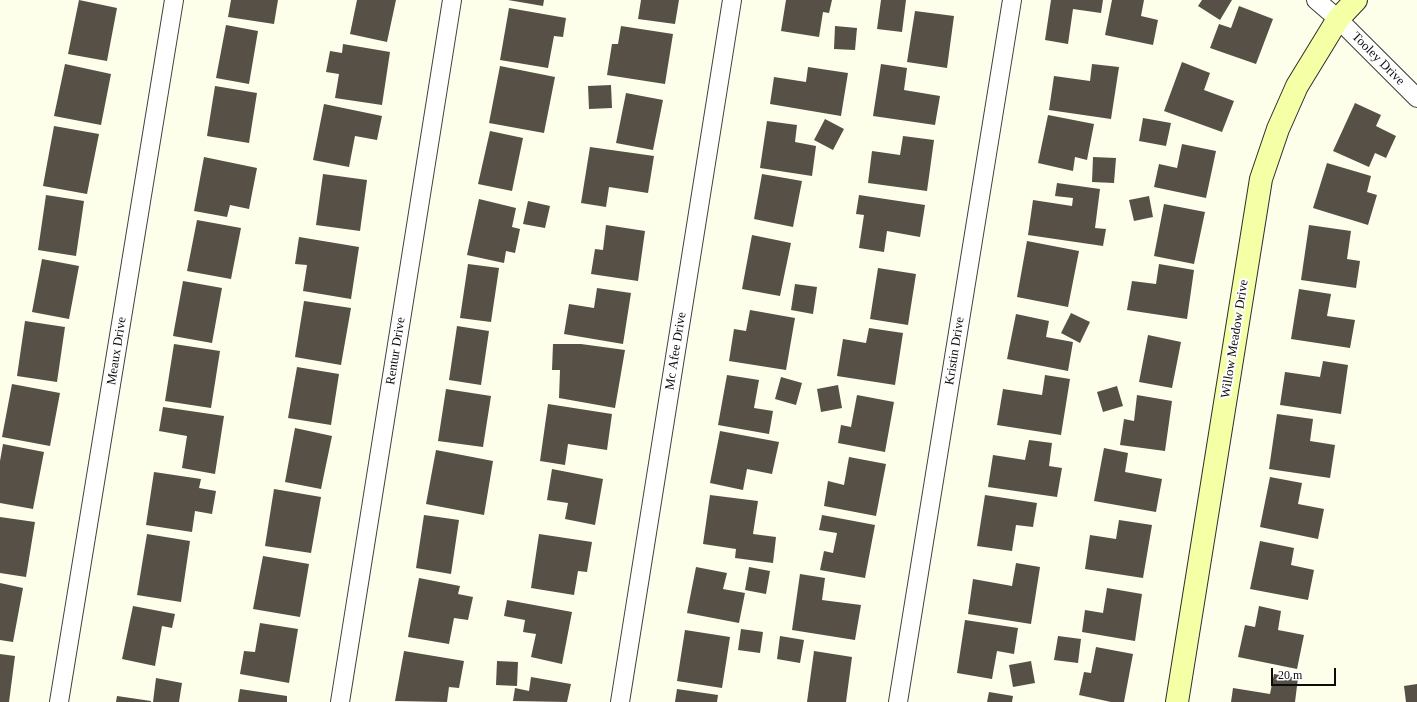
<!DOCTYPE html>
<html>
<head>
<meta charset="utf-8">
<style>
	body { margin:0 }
	#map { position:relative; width:1417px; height:702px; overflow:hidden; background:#feffeb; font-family:Georgia,serif }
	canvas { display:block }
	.scale { position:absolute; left:1271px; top:668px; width:65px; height:18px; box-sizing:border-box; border:2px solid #0c0c0c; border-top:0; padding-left:5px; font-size:12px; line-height:14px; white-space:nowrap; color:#0c0c0c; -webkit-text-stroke:3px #fff; paint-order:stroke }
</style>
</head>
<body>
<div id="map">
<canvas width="1417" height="702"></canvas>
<div class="scale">20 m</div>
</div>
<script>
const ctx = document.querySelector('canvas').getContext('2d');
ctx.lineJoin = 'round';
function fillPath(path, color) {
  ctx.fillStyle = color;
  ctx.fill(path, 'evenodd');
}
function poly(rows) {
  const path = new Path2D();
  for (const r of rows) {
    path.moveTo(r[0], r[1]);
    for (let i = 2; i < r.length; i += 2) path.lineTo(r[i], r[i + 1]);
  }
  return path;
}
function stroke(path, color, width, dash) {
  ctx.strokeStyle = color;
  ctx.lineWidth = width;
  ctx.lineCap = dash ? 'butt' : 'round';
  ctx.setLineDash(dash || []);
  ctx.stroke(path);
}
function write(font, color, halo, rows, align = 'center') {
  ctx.font = font + ' Georgia,serif';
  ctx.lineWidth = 4;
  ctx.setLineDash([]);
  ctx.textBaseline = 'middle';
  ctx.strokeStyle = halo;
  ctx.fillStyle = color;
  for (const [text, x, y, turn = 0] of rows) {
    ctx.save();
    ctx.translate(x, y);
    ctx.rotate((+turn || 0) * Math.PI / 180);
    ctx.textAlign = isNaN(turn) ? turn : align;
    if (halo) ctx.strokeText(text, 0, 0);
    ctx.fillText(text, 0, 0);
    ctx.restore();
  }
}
fillPath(poly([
	[79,0,117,8,107,61,68,54],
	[231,0,278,0,274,24,228,17],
	[357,0,396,0,387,42,350,34],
	[508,0,544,0,543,6],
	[641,0,679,0,675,24,638,19],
	[786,0,832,0,829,13,823,12,819,37,781,31],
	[881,0,906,0,902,32,877,29],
	[1051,0,1103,0,1101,13,1073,9,1068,44,1045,40],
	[1112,0,1144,0,1141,16,1158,20,1153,45,1105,35],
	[1202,0,1232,0,1220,20,1198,6],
	[1239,6,1273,19,1256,64,1210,48,1219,24,1231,28],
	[509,8,566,18,563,37,554,36,548,68,500,60],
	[915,11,954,16,947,68,907,62],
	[226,25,258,31,249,84,216,78],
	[621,26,673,34,665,84,607,75,612,44,618,44],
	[835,26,857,28,855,50,834,49],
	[343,44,390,52,382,105,335,98,339,74,326,72,330,51,342,53],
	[1182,62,1210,73,1204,90,1234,101,1222,132,1164,111],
	[65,64,111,74,101,125,54,116],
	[881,64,907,68,904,90,940,96,935,125,873,116],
	[1092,64,1119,67,1111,119,1049,110,1054,76,1090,81],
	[500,66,555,77,544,133,489,123],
	[808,67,848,73,841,116,770,104,774,77,806,82],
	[611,85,612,108,589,109,588,86],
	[215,86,257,93,249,143,207,136],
	[626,93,663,100,653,150,616,143],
	[1355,103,1381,115,1376,126,1396,136,1386,158,1375,153,1369,167,1333,151],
	[324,104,382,116,377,140,355,136,349,167,313,160],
	[1048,115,1094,124,1087,160,1075,157,1073,171,1038,163],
	[1143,118,1171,123,1166,146,1139,141],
	[825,119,844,129,833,150,814,140],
	[767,121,797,125,795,142,816,146,812,176,760,168],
	[54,126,99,134,87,194,43,186],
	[490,131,523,138,512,191,478,184],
	[903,136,934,140,927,191,868,183,872,151,900,155],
	[1182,144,1216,151,1206,198,1154,187,1159,164,1177,168],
	[590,147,654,156,648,193,609,187,606,207,581,203],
	[204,157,257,168,249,209,230,205,227,217,194,211],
	[1093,157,1116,158,1114,183,1092,182],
	[1327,163,1371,176,1367,192,1377,195,1368,225,1313,208],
	[323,174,367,180,360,231,316,225],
	[762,174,802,181,793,227,754,219],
	[1057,183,1100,189,1095,228,1106,229,1103,246,1028,235,1033,200,1072,206,1073,198,1055,196],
	[46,195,84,201,76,256,38,250],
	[859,195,925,205,920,237,887,231,884,252,859,248,864,215,856,214],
	[1149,196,1153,217,1134,221,1129,200],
	[479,199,516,208,512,227,520,229,515,253,506,251,504,263,467,255],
	[528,201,550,206,545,228,523,224],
	[1164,204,1205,212,1194,264,1154,256],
	[197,220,241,228,231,279,187,271],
	[606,225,645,231,638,281,591,274,595,249,603,250],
	[1309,225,1351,231,1347,259,1360,261,1356,288,1301,280],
	[752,235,791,243,780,296,742,289],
	[299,237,359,247,351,299,303,291,307,265,295,264],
	[1027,241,1079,251,1068,307,1017,297],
	[42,259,79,266,69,319,32,312],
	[468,264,499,268,491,322,460,318],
	[1159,264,1194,270,1187,319,1127,310,1132,281,1156,284],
	[878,268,916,274,908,325,870,319],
	[183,281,222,288,212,343,173,336],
	[795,284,817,287,813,314,791,310],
	[597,288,631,293,623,344,564,334,569,304,594,308],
	[1299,289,1331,294,1327,316,1355,320,1350,348,1291,339],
	[304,301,351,308,341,365,295,357],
	[750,310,795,318,786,370,729,361,734,329,746,331],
	[1071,313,1090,322,1080,343,1061,333],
	[1016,314,1049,321,1046,337,1073,342,1068,371,1007,359],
	[25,321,65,327,57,382,17,376],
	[457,326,489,331,481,385,449,380],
	[869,328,903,333,895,385,837,376,843,339,866,343],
	[1148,335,1181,342,1172,388,1139,382],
	[174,344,220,351,211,408,165,401],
	[553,344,581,344,625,350,615,408,559,398,560,370,552,370],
	[1323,361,1348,365,1341,414,1280,405,1285,372,1320,377],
	[297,367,339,374,331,425,288,418],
	[727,375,759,380,754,408,773,411,769,434,718,425],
	[1045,375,1070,379,1061,435,997,425,1003,389,1042,395],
	[781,377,802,383,796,405,775,399],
	[12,384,60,393,50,446,2,437],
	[838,385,842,408,821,412,817,389],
	[1117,386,1123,406,1103,412,1097,392],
	[446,389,491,396,483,447,438,441],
	[857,395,894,402,885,452,838,443,841,425,851,427],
	[1137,395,1172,401,1165,451,1120,445,1124,419,1134,421],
	[548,404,612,414,607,450,568,444,565,465,540,461],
	[163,407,224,416,215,474,182,468,187,436,159,431],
	[1277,414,1313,419,1310,441,1335,445,1330,478,1269,469],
	[295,428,332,436,321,489,285,482],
	[720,431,779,442,772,474,747,469,743,490,710,483],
	[1029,440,1052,443,1049,466,1062,468,1057,497,988,487,993,455,1025,460],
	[3,444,44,452,33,509,0,503,0,461],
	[1104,448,1128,453,1125,472,1162,479,1156,512,1094,501],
	[436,450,493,461,484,515,426,504],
	[849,457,886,464,876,516,824,506,828,481,844,485],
	[552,469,603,479,595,525,565,519,568,503,547,500],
	[154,472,201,479,199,488,216,491,212,514,195,511,192,532,146,525],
	[1270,477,1302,483,1298,504,1324,509,1318,539,1260,527],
	[274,489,321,497,311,553,265,546],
	[710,495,758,501,753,534,776,537,773,563,735,558,736,549,703,544],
	[985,495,1037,503,1033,527,1016,525,1012,551,977,546],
	[424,515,459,520,451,574,416,568],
	[822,515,875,525,865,578,820,570,824,551,833,553,837,533,819,530],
	[0,517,35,522,26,577,0,573],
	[1119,520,1152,525,1143,578,1085,569,1090,535,1116,539],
	[147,534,190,541,181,602,137,595],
	[539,534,592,542,587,572,578,571,574,595,531,588],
	[1260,541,1294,548,1291,565,1314,570,1308,600,1250,589],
	[263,556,309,564,300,617,253,609],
	[1016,563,1040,567,1031,624,968,614,973,579,1012,586],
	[696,567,727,573,723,589,745,593,739,623,687,613],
	[749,567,770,571,766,594,745,590],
	[800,574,825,578,822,600,861,605,855,640,792,630],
	[419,578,460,586,458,594,473,597,468,620,454,618,449,644,408,637],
	[0,583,23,588,13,642,0,640],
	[1107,588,1142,594,1135,641,1082,632,1085,610,1103,613],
	[507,600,572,612,562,664,531,657,536,634,523,632,525,620,504,616],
	[133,606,175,614,172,628,162,626,155,666,122,659],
	[1259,606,1281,611,1278,630,1304,635,1297,669,1238,657,1245,625,1255,627],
	[965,620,1018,628,1014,654,997,651,992,679,957,673],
	[260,623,298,629,289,683,240,674,244,651,255,652],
	[741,629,763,632,760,653,738,650],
	[685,630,730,637,722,688,677,681],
	[780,636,804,640,800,663,777,659],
	[1058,636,1081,639,1078,663,1054,660],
	[1096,647,1133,654,1124,702,1111,702,1079,695,1084,672,1091,673],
	[404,651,464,661,459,688,449,687,447,702,395,701],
	[814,651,852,657,846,702,807,702],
	[0,654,15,656,9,702,0,702],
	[497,661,518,662,517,686,496,685],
	[1031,661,1035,683,1013,687,1009,665],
	[1274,674,1298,678,1295,702,1231,702,1233,688,1270,694],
	[531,677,571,684,567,702,513,701,515,688,529,691],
	[156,678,182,683,179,702,153,702],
	[1417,684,1417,702,1406,702,1404,686],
	[240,689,287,696,287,702,238,702],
	[677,689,718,695,717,702,675,702],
	[989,692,1013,696,1012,702,987,702],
	[117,696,151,701,151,702,116,702]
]), '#565047');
const street = poly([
	[1316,0,1338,19,1417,98],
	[59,702,174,0],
	[340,702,452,0],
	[620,702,732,0],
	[898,702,1012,0]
]);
const secondary = poly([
	[1177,702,1261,179,1278,129,1297,86,1338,19,1356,0]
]);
stroke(street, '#3f3f3f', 20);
stroke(secondary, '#2e2e2e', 24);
stroke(street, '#fff', 18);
stroke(secondary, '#f4ffa6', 22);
write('13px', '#0c0c0c', '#fff', [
	["Tooley Drive",1378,59,45],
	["Willow Meadow Drive",1235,339,-81],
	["Meaux Drive",117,351,-81],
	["Rentur Drive",396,351,-81],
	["Mc Afee Drive",676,351,-81],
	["Kristin Drive",955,351,-81]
]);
</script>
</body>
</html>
